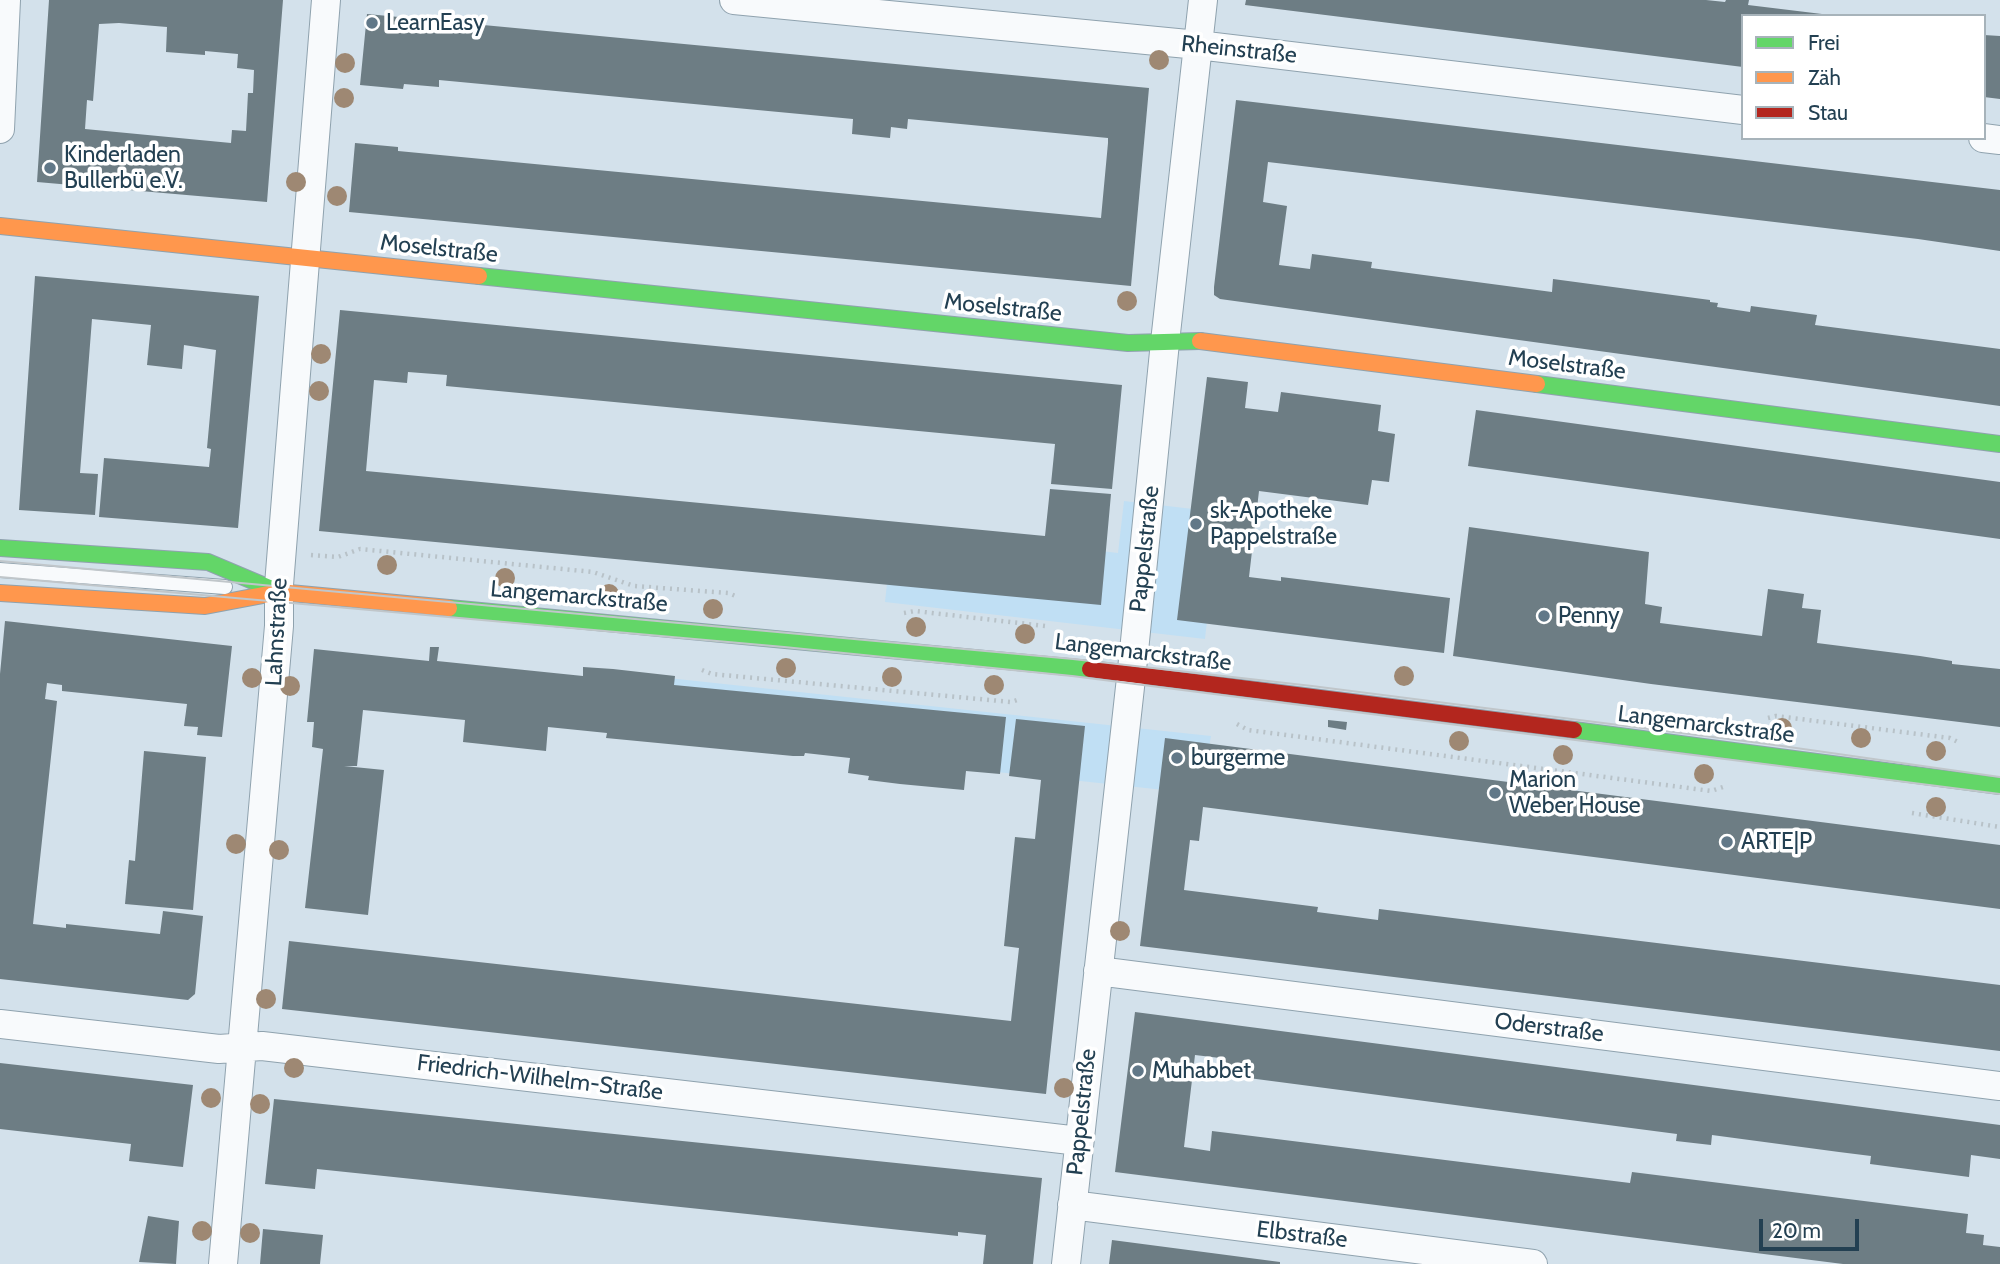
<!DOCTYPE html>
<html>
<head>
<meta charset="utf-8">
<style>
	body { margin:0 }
	#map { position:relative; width:2000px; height:1264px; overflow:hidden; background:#d3e1eb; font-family:Cabin,sans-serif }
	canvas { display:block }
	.legend { position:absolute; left:1741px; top:14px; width:245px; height:126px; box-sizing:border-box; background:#fff; border:2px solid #a7b3ba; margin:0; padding:9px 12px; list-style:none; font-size:21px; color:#234052 }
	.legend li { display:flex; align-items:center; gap:14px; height:35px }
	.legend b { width:35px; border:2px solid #a7b3ba }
	.scale { position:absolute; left:1759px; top:1219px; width:100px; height:32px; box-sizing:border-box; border:4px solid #234052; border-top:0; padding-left:9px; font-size:21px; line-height:24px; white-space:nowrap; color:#234052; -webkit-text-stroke:5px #fff; paint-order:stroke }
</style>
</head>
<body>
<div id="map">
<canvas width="2000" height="1264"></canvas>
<ul class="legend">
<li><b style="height:9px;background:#63d668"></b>Frei</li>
<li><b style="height:9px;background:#ff974d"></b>Zäh</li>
<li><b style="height:9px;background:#b3261e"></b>Stau</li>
</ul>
<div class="scale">20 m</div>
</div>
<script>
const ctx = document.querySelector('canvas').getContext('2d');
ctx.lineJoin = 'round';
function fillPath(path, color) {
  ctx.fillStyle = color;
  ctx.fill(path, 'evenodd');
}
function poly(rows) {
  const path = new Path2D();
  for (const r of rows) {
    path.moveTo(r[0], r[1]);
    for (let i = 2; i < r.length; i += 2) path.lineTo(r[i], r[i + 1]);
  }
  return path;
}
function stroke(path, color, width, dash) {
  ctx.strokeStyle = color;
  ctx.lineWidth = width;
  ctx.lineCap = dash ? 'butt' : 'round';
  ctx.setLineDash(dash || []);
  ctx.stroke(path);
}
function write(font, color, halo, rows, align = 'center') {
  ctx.font = font + ' Cabin,sans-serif';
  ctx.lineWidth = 7;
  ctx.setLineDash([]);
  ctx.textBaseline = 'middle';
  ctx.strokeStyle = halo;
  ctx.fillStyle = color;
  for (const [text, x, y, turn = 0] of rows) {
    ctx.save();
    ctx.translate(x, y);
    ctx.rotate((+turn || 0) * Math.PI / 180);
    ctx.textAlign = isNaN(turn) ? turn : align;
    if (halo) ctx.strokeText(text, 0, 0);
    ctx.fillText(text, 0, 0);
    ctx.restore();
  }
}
fillPath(poly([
	[1124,501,1219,512,1205,639,885,602,893,527,1118,553],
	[668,678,1211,736,1201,794,663,736]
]), '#c0dff4');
fillPath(poly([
	[49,0,283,0,267,202,37,182],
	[119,23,167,27,166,52,205,55,205,51,238,54,237,68,254,70,253,93,248,93,246,131,232,130,231,143,85,129,87,100,93,101,99,24],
	[1246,0,1706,0,1725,2,1726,0,1749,0,1748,5,1822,14,1743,16,1743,67,1245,5],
	[367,14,1149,88,1131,286,349,212,355,143,398,147,398,151,1101,218,1108,143,1108,138,908,119,907,129,891,127,890,138,852,134,853,119,439,80,439,87,404,84,403,89,360,85],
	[1984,35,2000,36,2000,99,1984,97],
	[1236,100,2000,190,2000,251,1918,239,1268,162,1263,202,1287,206,1279,265,1310,269,1312,254,1372,262,1371,268,1552,292,1553,279,1710,300,1710,302,1718,303,1717,307,1750,312,1751,306,1817,315,1815,325,2000,349,2000,406,1220,299,1214,295,1214,287],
	[35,276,259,296,238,528,99,517,104,458,209,467,211,449,207,448,216,350,184,345,182,369,147,365,151,325,92,319,80,473,98,474,95,515,19,510],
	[340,310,1122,385,1112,489,1051,484,1055,444,446,386,447,375,408,372,407,383,374,380,366,471,1045,536,1050,489,1111,494,1101,605,319,531],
	[1207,377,1248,382,1245,408,1278,412,1281,392,1381,405,1378,431,1395,434,1389,482,1372,480,1368,505,1259,491,1249,577,1281,581,1281,577,1450,598,1444,653,1177,620],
	[1476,410,2000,482,2000,539,1468,466],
	[1469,527,1649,552,1645,604,1662,607,1660,623,1762,636,1768,589,1804,594,1802,608,1821,610,1817,643,1920,656,1952,661,1952,664,2000,669,2000,727,1651,684,1453,656],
	[5,621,232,646,222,737,197,735,198,727,184,726,187,704,62,691,62,685,47,683,45,699,57,701,33,924,66,928,66,924,160,934,163,911,203,916,195,994,188,1000,0,979,0,674],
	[430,647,439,647,437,661,583,676,583,667,613,669,675,676,674,685,1006,717,1000,774,966,771,964,790,900,784,868,780,869,776,848,773,850,758,805,753,804,756,793,756,606,738,607,733,548,727,546,751,463,742,465,720,363,710,357,766,344,766,384,770,368,915,305,908,323,749,312,747,314,722,307,722,314,649,429,661],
	[1016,719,1085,726,1046,1094,282,1009,289,941,1011,1021,1019,948,1004,946,1015,837,1035,839,1041,780,1009,776],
	[1328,720,1347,722,1346,730,1328,727],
	[1165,738,2000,845,2000,909,1203,807,1199,841,1190,840,1184,890,1318,907,1317,912,1378,920,1379,909,2000,985,2000,1051,1140,946],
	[144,751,206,757,193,910,125,904,129,860,135,861],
	[1135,1012,2000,1125,2000,1159,1971,1155,1969,1177,1870,1164,1871,1156,1839,1152,1712,1135,1711,1145,1676,1141,1677,1134,1218,1074,1220,1058,1195,1055,1184,1147,1210,1151,1212,1131,1630,1183,1632,1172,1968,1214,1966,1233,1984,1235,1983,1245,2000,1247,2000,1264,1843,1264,1115,1172],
	[0,1063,193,1085,183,1167,129,1161,131,1144,0,1129],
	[274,1099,1042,1178,1033,1264,983,1264,986,1235,958,1232,958,1236,317,1169,315,1189,265,1184],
	[148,1216,179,1221,176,1264,139,1262],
	[263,1229,323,1235,320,1264,260,1264],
	[1112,1240,1280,1262,1280,1264,1109,1264]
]), '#6d7d84');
const lane = poly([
	[0,570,225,587]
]);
const street = poly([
	[734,0,1198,45,1743,110],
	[0,129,6,0],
	[1983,138,2000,140],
	[1098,971,2000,1086],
	[0,1024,219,1049,262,1046,1079,1141],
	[1072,1205,1533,1264],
	[223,1264,279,626,279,585,326,0],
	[1066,1264,1134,651,1165,342,1203,0]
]);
const fast = poly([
	[479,276,1128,343,1200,341],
	[1537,384,2000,444],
	[0,548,208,562,279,592],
	[449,608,1090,669],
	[1574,730,2000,786]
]);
const slow = poly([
	[0,226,479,276],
	[1200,341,1537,384],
	[0,593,205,606,279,592,449,608]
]);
const jam = poly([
	[1090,669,1574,730]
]);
stroke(lane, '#8fa2ae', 16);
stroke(street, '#8fa2ae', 30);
stroke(fast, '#8fa2ae', 18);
stroke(slow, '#8fa2ae', 18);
stroke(jam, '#8fa2ae', 18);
stroke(poly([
	[311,555,338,557,360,549,593,572,634,586,728,593,738,597],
	[904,613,915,611,1045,626],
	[702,670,712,674,1011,702,1020,699],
	[1768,718,1776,716,1950,738,1960,743],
	[1237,724,1248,730,1711,791,1723,787],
	[1912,813,2000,827]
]), '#b8c2c8', 4.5, [2, 5]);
stroke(lane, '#f8fafc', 14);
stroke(street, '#f8fafc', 28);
stroke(fast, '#63d668', 16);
stroke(slow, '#ff974d', 16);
stroke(jam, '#b3261e', 16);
stroke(poly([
	[0,561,1073,659,1312,686,1768,744,2000,777],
	[0,577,784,647,1072,676,2000,794]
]), '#c0c6ca', 2);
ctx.fillStyle = '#9e8873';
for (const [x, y] of [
	[1159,60],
	[345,63],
	[344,98],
	[296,182],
	[337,196],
	[1127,301],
	[321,354],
	[319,391],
	[387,565],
	[505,578],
	[609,594],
	[713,609],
	[916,627],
	[1025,634],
	[786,668],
	[1404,676],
	[892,677],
	[252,678],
	[994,685],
	[290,686],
	[1782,728],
	[1861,738],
	[1459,741],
	[1936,751],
	[1563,755],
	[1704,774],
	[1936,807],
	[236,844],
	[279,850],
	[1120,931],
	[266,999],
	[294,1068],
	[1064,1088],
	[211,1098],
	[260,1104],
	[202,1231],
	[250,1233]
]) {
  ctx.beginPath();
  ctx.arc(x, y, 10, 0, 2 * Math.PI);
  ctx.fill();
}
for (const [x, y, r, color] of [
	[372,23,7,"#617888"],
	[50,168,7,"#617888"],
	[1196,524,7,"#617888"],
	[1544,616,7,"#617888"],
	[1177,758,7,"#617888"],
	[1495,793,7,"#617888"],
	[1727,842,7,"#617888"],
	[1138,1071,7,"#617888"]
]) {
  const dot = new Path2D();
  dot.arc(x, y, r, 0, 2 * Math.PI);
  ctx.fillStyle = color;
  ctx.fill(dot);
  stroke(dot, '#fff', 2.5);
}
write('23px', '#234052', '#fff', [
	["LearnEasy",386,23],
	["Kinderladen",64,155],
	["Bullerbü e.V.",64,181],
	["sk-Apotheke",1210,511],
	["Pappelstraße",1210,537],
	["Penny",1558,616],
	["burgerme",1191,758],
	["Marion",1509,780],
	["Weber House",1509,806],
	["ARTE|P",1741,842],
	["Muhabbet",1152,1071]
], 'left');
write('23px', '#234052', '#fff', [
	["Rheinstraße",1239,50,6],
	["Moselstraße",439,249,6],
	["Moselstraße",1003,308,6],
	["Moselstraße",1567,365,7],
	["Pappelstraße",1145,549,-84],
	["Langemarckstraße",579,597,5],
	["Lahnstraße",277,632,-87],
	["Langemarckstraße",1143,653,7],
	["Langemarckstraße",1706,725,7],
	["Oderstraße",1549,1028,7],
	["Friedrich-Wilhelm-Straße",540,1078,7],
	["Pappelstraße",1082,1112,-84],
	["Elbstraße",1302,1235,7]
]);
</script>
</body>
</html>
